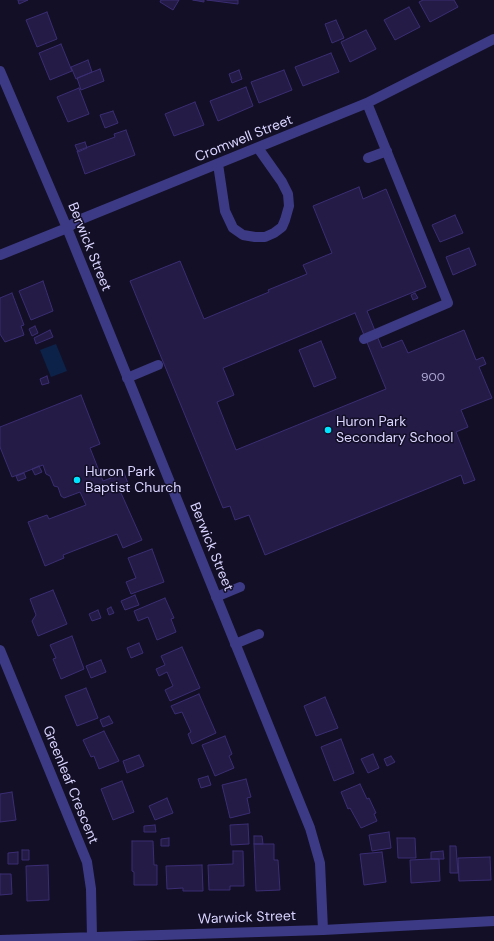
<!DOCTYPE html>
<html>
<head>
<meta charset="utf-8">
<style>
	body { margin:0 }
	canvas { display:block; background:#130f26 }
</style>
</head>
<body>
<canvas width="494" height="941"></canvas>
<script>
const ctx = document.querySelector('canvas').getContext('2d');
ctx.lineJoin = 'round';
function fillPath(path, color) {
  ctx.fillStyle = color;
  ctx.fill(path, 'evenodd');
}
function poly(rows) {
  const path = new Path2D();
  for (const r of rows) {
    path.moveTo(r[0], r[1]);
    for (let i = 2; i < r.length; i += 2) path.lineTo(r[i], r[i + 1]);
  }
  return path;
}
function stroke(path, color, width, dash) {
  ctx.strokeStyle = color;
  ctx.lineWidth = width;
  ctx.lineCap = dash ? 'butt' : 'round';
  ctx.setLineDash(dash || []);
  ctx.stroke(path);
}
function write(font, color, halo, rows, align = 'center') {
  ctx.font = font + ' "DM Sans",sans-serif';
  ctx.lineWidth = 3;
  ctx.setLineDash([]);
  ctx.textBaseline = 'middle';
  ctx.strokeStyle = halo;
  ctx.fillStyle = color;
  for (const [text, x, y, turn = 0] of rows) {
    ctx.save();
    ctx.translate(x, y);
    ctx.rotate((+turn || 0) * Math.PI / 180);
    ctx.textAlign = isNaN(turn) ? turn : align;
    if (halo) ctx.strokeText(text, 0, 0);
    ctx.fillText(text, 0, 0);
    ctx.restore();
  }
}
fillPath(poly([
	[56,344,67,371,51,377,40,350]
]), '#0c2248');
const building = poly([
	[18,0,28,0,19,4,18,0],
	[161,0,179,0,173,10,160,2,161,0],
	[193,0,204,0,204,2,193,0],
	[207,0,238,0,238,4,207,0],
	[423,0,454,0,458,7,430,22,419,2,423,0],
	[409,7,420,27,395,40,384,20,409,7],
	[47,12,57,39,37,47,26,20,47,12],
	[336,20,344,38,332,43,325,24,336,20],
	[366,30,376,49,350,62,341,42,366,30],
	[61,44,72,71,50,80,39,53,61,44],
	[331,53,339,72,303,86,295,67,331,53],
	[88,60,92,72,76,79,71,67,88,60],
	[100,69,104,81,81,90,77,78,100,69],
	[239,70,242,79,232,83,229,74,239,70],
	[284,70,292,90,259,103,251,82,284,70],
	[246,87,253,106,218,121,210,101,246,87],
	[79,88,89,114,68,122,57,97,79,88],
	[195,102,204,125,174,136,165,114,195,102],
	[113,111,118,123,105,128,100,115,113,111],
	[126,130,135,155,85,174,77,151,115,137,114,134,126,130],
	[85,142,87,148,78,152,75,145,85,142],
	[359,187,363,199,386,189,426,287,367,311,382,348,402,340,408,353,464,330,476,360,483,357,486,364,479,367,492,398,461,410,468,427,456,432,475,480,464,484,461,475,265,555,249,515,235,520,230,506,223,508,130,281,180,261,204,319,269,292,268,290,307,274,303,265,332,253,313,206,359,187],
	[355,313,386,389,236,450,217,402,234,395,223,368,355,313],
	[455,215,463,233,440,242,432,225,455,215],
	[469,248,476,265,453,275,446,257,469,248],
	[43,281,53,311,31,320,19,291,43,281],
	[12,293,24,325,21,326,24,335,5,342,0,334,0,298,12,293],
	[415,293,418,298,413,300,411,295,415,293],
	[35,326,38,333,32,336,29,329,35,326],
	[50,330,53,337,36,344,34,338,50,330],
	[321,341,336,378,314,387,299,350,321,341],
	[47,376,49,383,42,385,40,379,47,376],
	[81,395,100,444,90,448,103,481,111,478,110,475,123,470,130,489,121,493,142,540,123,548,117,534,63,555,64,558,45,566,28,522,47,515,49,519,86,505,80,492,64,498,61,496,58,487,54,486,50,476,46,474,43,465,12,477,0,447,0,427,81,395],
	[39,466,42,472,35,475,32,469,39,466],
	[24,473,26,478,18,481,16,476,24,473],
	[152,549,164,582,131,594,126,582,136,578,128,558,152,549],
	[53,590,67,624,38,636,32,621,36,615,30,599,53,590],
	[135,595,139,605,125,610,121,601,135,595],
	[165,598,174,618,171,619,176,632,157,640,148,617,138,621,134,611,165,598],
	[111,607,114,613,109,615,107,609,111,607],
	[98,610,101,618,92,621,89,614,98,610],
	[72,636,84,669,61,679,53,659,56,658,50,645,72,636],
	[139,643,143,653,131,658,127,648,139,643],
	[182,647,200,688,170,701,165,690,173,686,167,672,159,676,156,669,165,665,161,656,182,647],
	[101,660,106,672,91,678,86,666,101,660],
	[86,688,98,718,77,726,65,696,86,688],
	[199,694,216,733,192,744,188,734,191,732,182,712,175,714,171,706,199,694],
	[325,697,338,728,316,736,304,706,325,697],
	[109,716,113,723,103,727,100,720,109,716],
	[104,731,119,761,99,769,94,756,91,757,83,740,104,731],
	[225,736,232,754,229,756,234,768,215,776,202,745,225,736],
	[341,739,354,773,334,781,321,747,341,739],
	[373,754,379,768,368,773,361,759,373,754],
	[139,755,144,766,127,773,123,761,139,755],
	[391,756,395,762,387,766,384,759,391,756],
	[208,776,211,785,201,788,198,779,208,776],
	[246,779,251,797,247,798,250,813,230,818,222,785,246,779],
	[122,781,134,812,113,820,101,789,122,781],
	[360,784,367,799,369,798,376,813,374,814,377,821,361,828,350,808,348,809,341,792,360,784],
	[12,792,16,820,0,822,0,794,12,792],
	[167,798,173,813,155,820,149,806,167,798],
	[248,824,249,844,231,845,230,825,248,824],
	[155,825,156,832,144,832,144,826,155,825],
	[389,832,391,848,372,851,369,835,389,832],
	[254,836,262,836,263,844,254,844,254,836],
	[169,838,169,846,161,846,161,839,169,838],
	[397,838,415,838,416,858,398,858,397,838],
	[132,841,153,841,154,865,157,865,157,885,134,885,134,872,132,871,132,841],
	[254,844,274,844,274,860,278,860,280,890,256,891,254,844],
	[450,846,456,846,458,873,450,873,450,846],
	[22,850,29,850,29,860,22,860,22,850],
	[233,851,243,851,244,886,230,886,230,890,209,890,208,865,233,864,233,851],
	[443,851,444,859,431,859,431,852,443,851],
	[18,852,18,864,8,864,8,853,18,852],
	[382,852,386,882,364,885,360,854,382,852],
	[490,857,491,880,459,881,458,858,490,857],
	[431,859,439,859,440,881,411,883,410,860,431,859],
	[48,865,49,900,27,901,26,866,48,865],
	[202,865,203,891,183,891,183,888,167,889,166,866,202,865],
	[0,874,11,874,12,894,0,895,0,874]
]);
fillPath(building, '#241b47');
stroke(building, '#3b2d73', 1);
stroke(poly([
	[0,71,67,228,310,828,320,863,323,930],
	[368,158,387,151],
	[218,164,225,211,233,228,243,235,255,237,265,237,274,233,282,227,285,220,289,206,288,194,282,182,258,148],
	[0,255,67,228,79,220,367,103,494,39],
	[364,339,448,303,367,103],
	[127,378,158,365],
	[216,597,240,587],
	[235,644,259,634],
	[0,650,87,862,91,889,92,937],
	[0,940,323,930,494,921]
]), '#3d3a85', 10);
for (const [x, y, r, color] of [
	[328,430,4,"#00e5ff"],
	[77,480,4,"#00e5ff"]
]) {
  const dot = new Path2D();
  dot.arc(x, y, r, 0, 2 * Math.PI);
  ctx.fillStyle = color;
  ctx.fill(dot);
  stroke(dot, '#130f26', 1.5);
}
write('12px', '#aca6d1', null, [
	["900",433,378]
]);
write('14px', '#d9d4ff', '#130f26', [
	["Cromwell Street",244,139,-22],
	["Berwick Street",89,247,68],
	["Berwick Street",211,547,68],
	["Greenleaf Crescent",70,785,68],
	["Warwick Street",247,918,-2]
]);
write('14px', '#d9d4ff', '#130f26', [
	["Huron Park",336,422],
	["Secondary School",336,438],
	["Huron Park",85,472],
	["Baptist Church",85,488]
], 'left');
</script>
</body>
</html>
